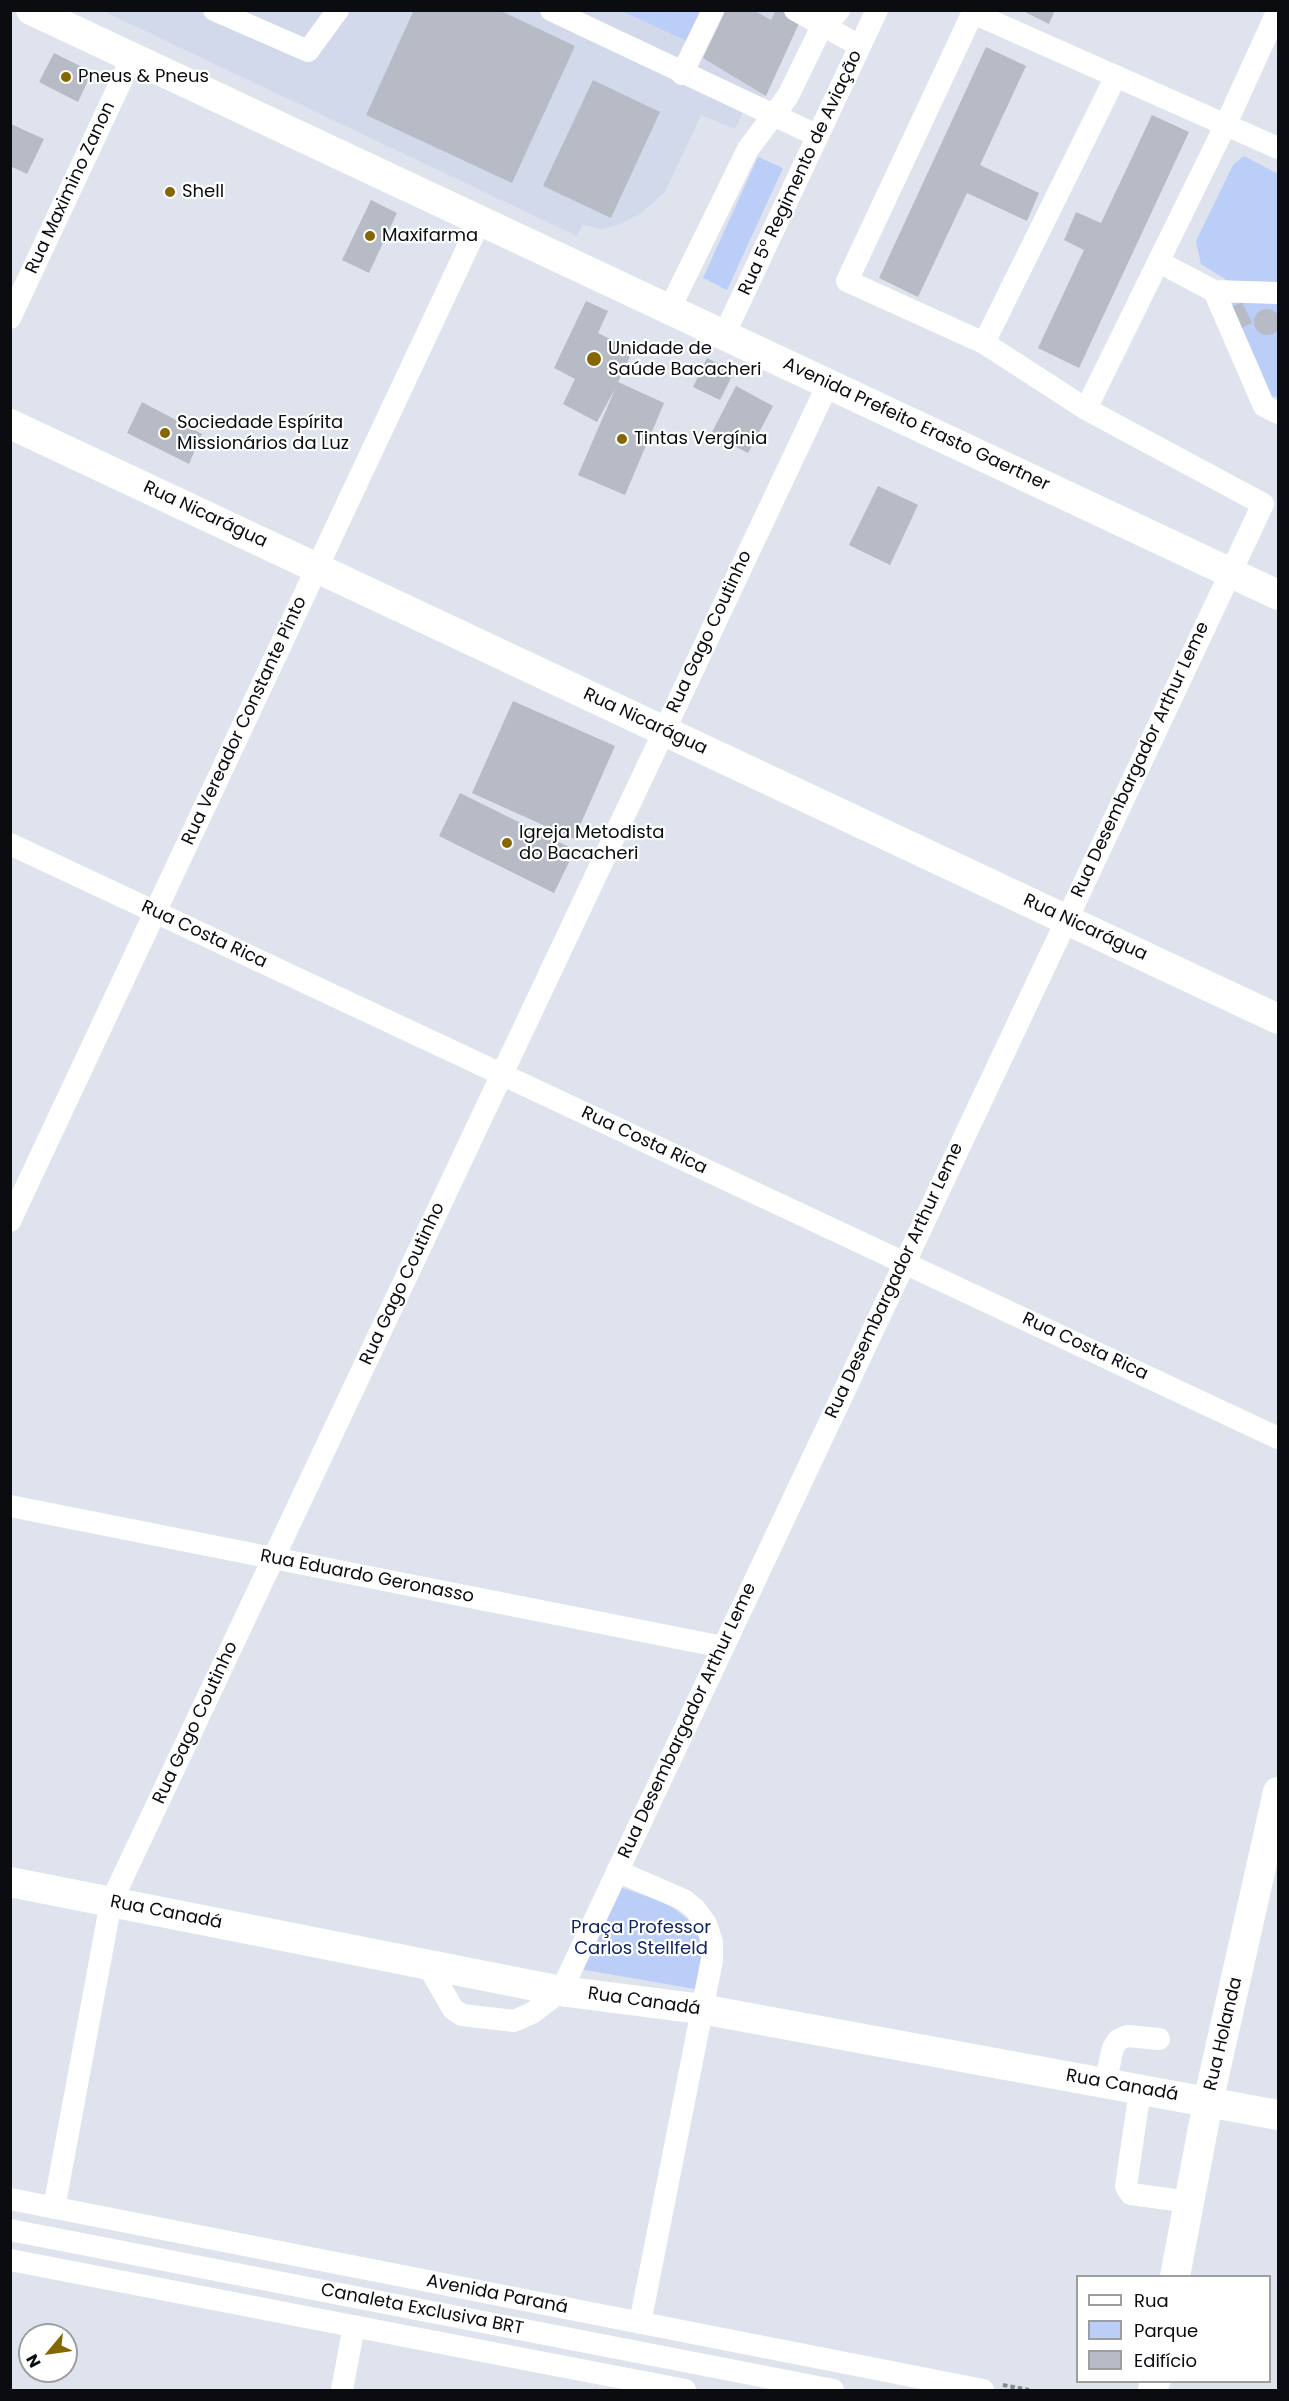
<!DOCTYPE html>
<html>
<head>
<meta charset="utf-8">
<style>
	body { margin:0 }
	#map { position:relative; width:1289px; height:2401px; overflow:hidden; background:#dee3ed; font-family:Poppins,sans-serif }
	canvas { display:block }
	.frame { position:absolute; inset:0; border:12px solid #0b0c10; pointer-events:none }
	.legend { position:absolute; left:1076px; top:2275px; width:195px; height:108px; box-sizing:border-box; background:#fff; border:2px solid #9d9e9f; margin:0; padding:8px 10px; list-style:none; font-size:18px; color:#0b0c10 }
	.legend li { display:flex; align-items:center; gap:12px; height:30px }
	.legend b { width:30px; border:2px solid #9d9e9f }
	.north { position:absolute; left:18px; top:2323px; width:60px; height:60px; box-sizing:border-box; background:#fff; border:2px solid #9d9e9f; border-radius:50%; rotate:241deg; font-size:16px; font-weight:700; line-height:24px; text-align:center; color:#0b0c10 }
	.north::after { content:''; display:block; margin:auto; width:21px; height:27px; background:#866600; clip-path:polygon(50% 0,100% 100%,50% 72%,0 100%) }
</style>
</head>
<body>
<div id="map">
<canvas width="1289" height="2401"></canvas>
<div class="frame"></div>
<ul class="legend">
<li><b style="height:8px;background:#fff"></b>Rua</li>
<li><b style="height:16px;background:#bbcef7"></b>Parque</li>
<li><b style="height:16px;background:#b6bbc5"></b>Edifício</li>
</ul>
<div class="north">N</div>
</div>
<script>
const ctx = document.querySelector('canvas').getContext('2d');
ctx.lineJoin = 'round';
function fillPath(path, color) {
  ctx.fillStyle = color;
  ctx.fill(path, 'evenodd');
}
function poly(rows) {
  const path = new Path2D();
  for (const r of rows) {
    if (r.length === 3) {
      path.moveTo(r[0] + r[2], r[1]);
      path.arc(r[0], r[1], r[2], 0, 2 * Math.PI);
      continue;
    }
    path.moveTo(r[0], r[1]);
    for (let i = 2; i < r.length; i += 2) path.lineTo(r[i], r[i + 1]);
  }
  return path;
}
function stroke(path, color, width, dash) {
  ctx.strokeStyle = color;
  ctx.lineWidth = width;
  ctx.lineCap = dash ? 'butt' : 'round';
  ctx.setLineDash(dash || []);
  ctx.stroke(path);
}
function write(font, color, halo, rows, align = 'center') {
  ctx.font = font + ' Poppins,sans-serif';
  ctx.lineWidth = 4.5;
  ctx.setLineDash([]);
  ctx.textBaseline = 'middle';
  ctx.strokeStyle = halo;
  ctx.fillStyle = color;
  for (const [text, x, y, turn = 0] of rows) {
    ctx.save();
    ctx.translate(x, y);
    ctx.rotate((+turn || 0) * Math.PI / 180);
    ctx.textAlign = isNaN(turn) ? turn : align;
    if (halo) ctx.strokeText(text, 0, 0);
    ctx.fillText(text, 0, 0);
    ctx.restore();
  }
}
fillPath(poly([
	[103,11,803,11,762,100,751,96,735,129,701,115,665,192,639,215,618,225,602,229,582,225,577,236]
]), '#d1d9eb');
fillPath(poly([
	[622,11,704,11,689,42],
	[1244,156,1278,174,1278,286,1233,284,1201,264,1196,241,1233,165],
	[758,157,783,168,727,290,703,278],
	[1227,297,1278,302,1278,397,1269,396],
	[619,1887,667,1903,691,1922,699,1936,702,1951,695,1989,580,1969]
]), '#bbcef7');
fillPath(poly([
	[414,10,499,10,575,46,512,183,366,115],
	[726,10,753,10,771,20,776,10,805,10,766,96,703,58],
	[1021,10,1055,10,1049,24],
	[986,47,1026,66,980,165,1039,193,1027,221,967,193,918,297,879,278],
	[54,53,92,72,78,102,39,82],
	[593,80,660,112,611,218,543,186],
	[1152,115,1189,132,1079,368,1038,348,1084,250,1064,240,1076,212,1101,223],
	[11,124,44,139,27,174,10,166],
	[371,200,397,213,369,273,342,260],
	[586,301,608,311,598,333,633,350,618,382,664,403,625,495,578,475,616,387,597,422,563,404,575,379,554,368],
	[1242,302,1252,323,1238,330,1228,309],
	[1267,322,13],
	[707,358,734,372,720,400,693,387],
	[736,386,773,406,748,453,711,434],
	[142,402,202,434,189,464,127,433],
	[878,486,918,505,890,565,849,545],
	[513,701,615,746,574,839,472,793],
	[460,793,575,850,554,893,439,836]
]), '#b6bbc5');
stroke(poly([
	[1003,2385,1029,2390]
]), '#84878e', 4, [4.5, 3]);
stroke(poly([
	[214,10,308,51,338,10],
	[551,10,818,136],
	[795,10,860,46],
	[973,13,1278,148],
	[682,74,713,10],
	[1159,262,1214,291,1278,293],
	[1214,291,1264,406,1278,413],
	[669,310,748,149,788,96,823,24,831,20,839,10],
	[10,318,132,58],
	[724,335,877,10],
	[984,343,1116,76],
	[1086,409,1226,124,1278,10],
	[10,844,1278,1438],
	[10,1221,480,221],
	[10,1506,723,1647],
	[617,1871,684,1900,695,1909,706,1924,712,1942,712,1960,640,2323],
	[427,1964,453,2009,462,2015,514,2021,532,2013,561,1991,1263,504,1086,409,984,343,847,281,974,10],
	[1105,2083,1113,2048,1118,2040,1127,2036,1159,2039],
	[1140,2090,1126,2186,1128,2190,1131,2194,1190,2202],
	[10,2199,983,2390],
	[54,2208,111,1902,828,384],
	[10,2230,833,2390],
	[10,2260,685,2390],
	[342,2390,354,2326]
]), '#fff', 22);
stroke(poly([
	[31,10,1278,595],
	[10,424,1278,1019],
	[10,1882,561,1991,701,2009,1278,2115],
	[1175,2276,1208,2102,1278,1792],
	[1153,2390,1155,2382]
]), '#fff', 30);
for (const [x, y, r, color] of [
	[66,77,6,"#866600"],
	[170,192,6,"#866600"],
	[370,236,6,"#866600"],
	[594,359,8,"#866600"],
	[165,433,6,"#866600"],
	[622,439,6,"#866600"],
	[507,843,6,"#866600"]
]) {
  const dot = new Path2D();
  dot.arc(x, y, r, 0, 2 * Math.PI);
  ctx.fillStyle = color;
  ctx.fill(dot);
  stroke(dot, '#fff', 2);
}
write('18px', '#0b0c10', '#fff', [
	["Pneus & Pneus",78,77],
	["Shell",182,192],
	["Maxifarma",382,236],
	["Unidade de",608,349],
	["Saúde Bacacheri",608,370],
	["Sociedade Espírita",177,423],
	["Missionários da Luz",177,444],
	["Tintas Vergínia",634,439],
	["Igreja Metodista",519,833],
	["do Bacacheri",519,854]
], 'left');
write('18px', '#0b0c10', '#fff', [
	["Rua 5º Regimento de Aviação",801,173,-65],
	["Rua Maximino Zanon",71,188,-65],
	["Avenida Prefeito Erasto Gaertner",916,425,25],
	["Rua Nicarágua",205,515,25],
	["Rua Gago Coutinho",710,632,-65],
	["Rua Vereador Constante Pinto",245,721,-65],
	["Rua Nicarágua",645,722,25],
	["Rua Desembargador Arthur Leme",1141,760,-65],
	["Rua Nicarágua",1085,928,25],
	["Rua Costa Rica",204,935,25],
	["Rua Costa Rica",644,1141,25],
	["Rua Desembargador Arthur Leme",895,1281,-65],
	["Rua Gago Coutinho",403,1284,-65],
	["Rua Costa Rica",1085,1347,25],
	["Rua Eduardo Geronasso",367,1577,11],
	["Rua Desembargador Arthur Leme",688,1721,-65],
	["Rua Gago Coutinho",196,1723,-65],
	["Rua Canadá",166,1913,11],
	["Rua Canadá",644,2002,8],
	["Rua Holanda",1224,2034,-77],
	["Rua Canadá",1122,2086,10],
	["Avenida Paraná",497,2295,11],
	["Canaleta Exclusiva BRT",422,2310,11]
]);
write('18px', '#112464', '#fff', [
	["Praça Professor",641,1928],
	["Carlos Stellfeld",641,1949]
]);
</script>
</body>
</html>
